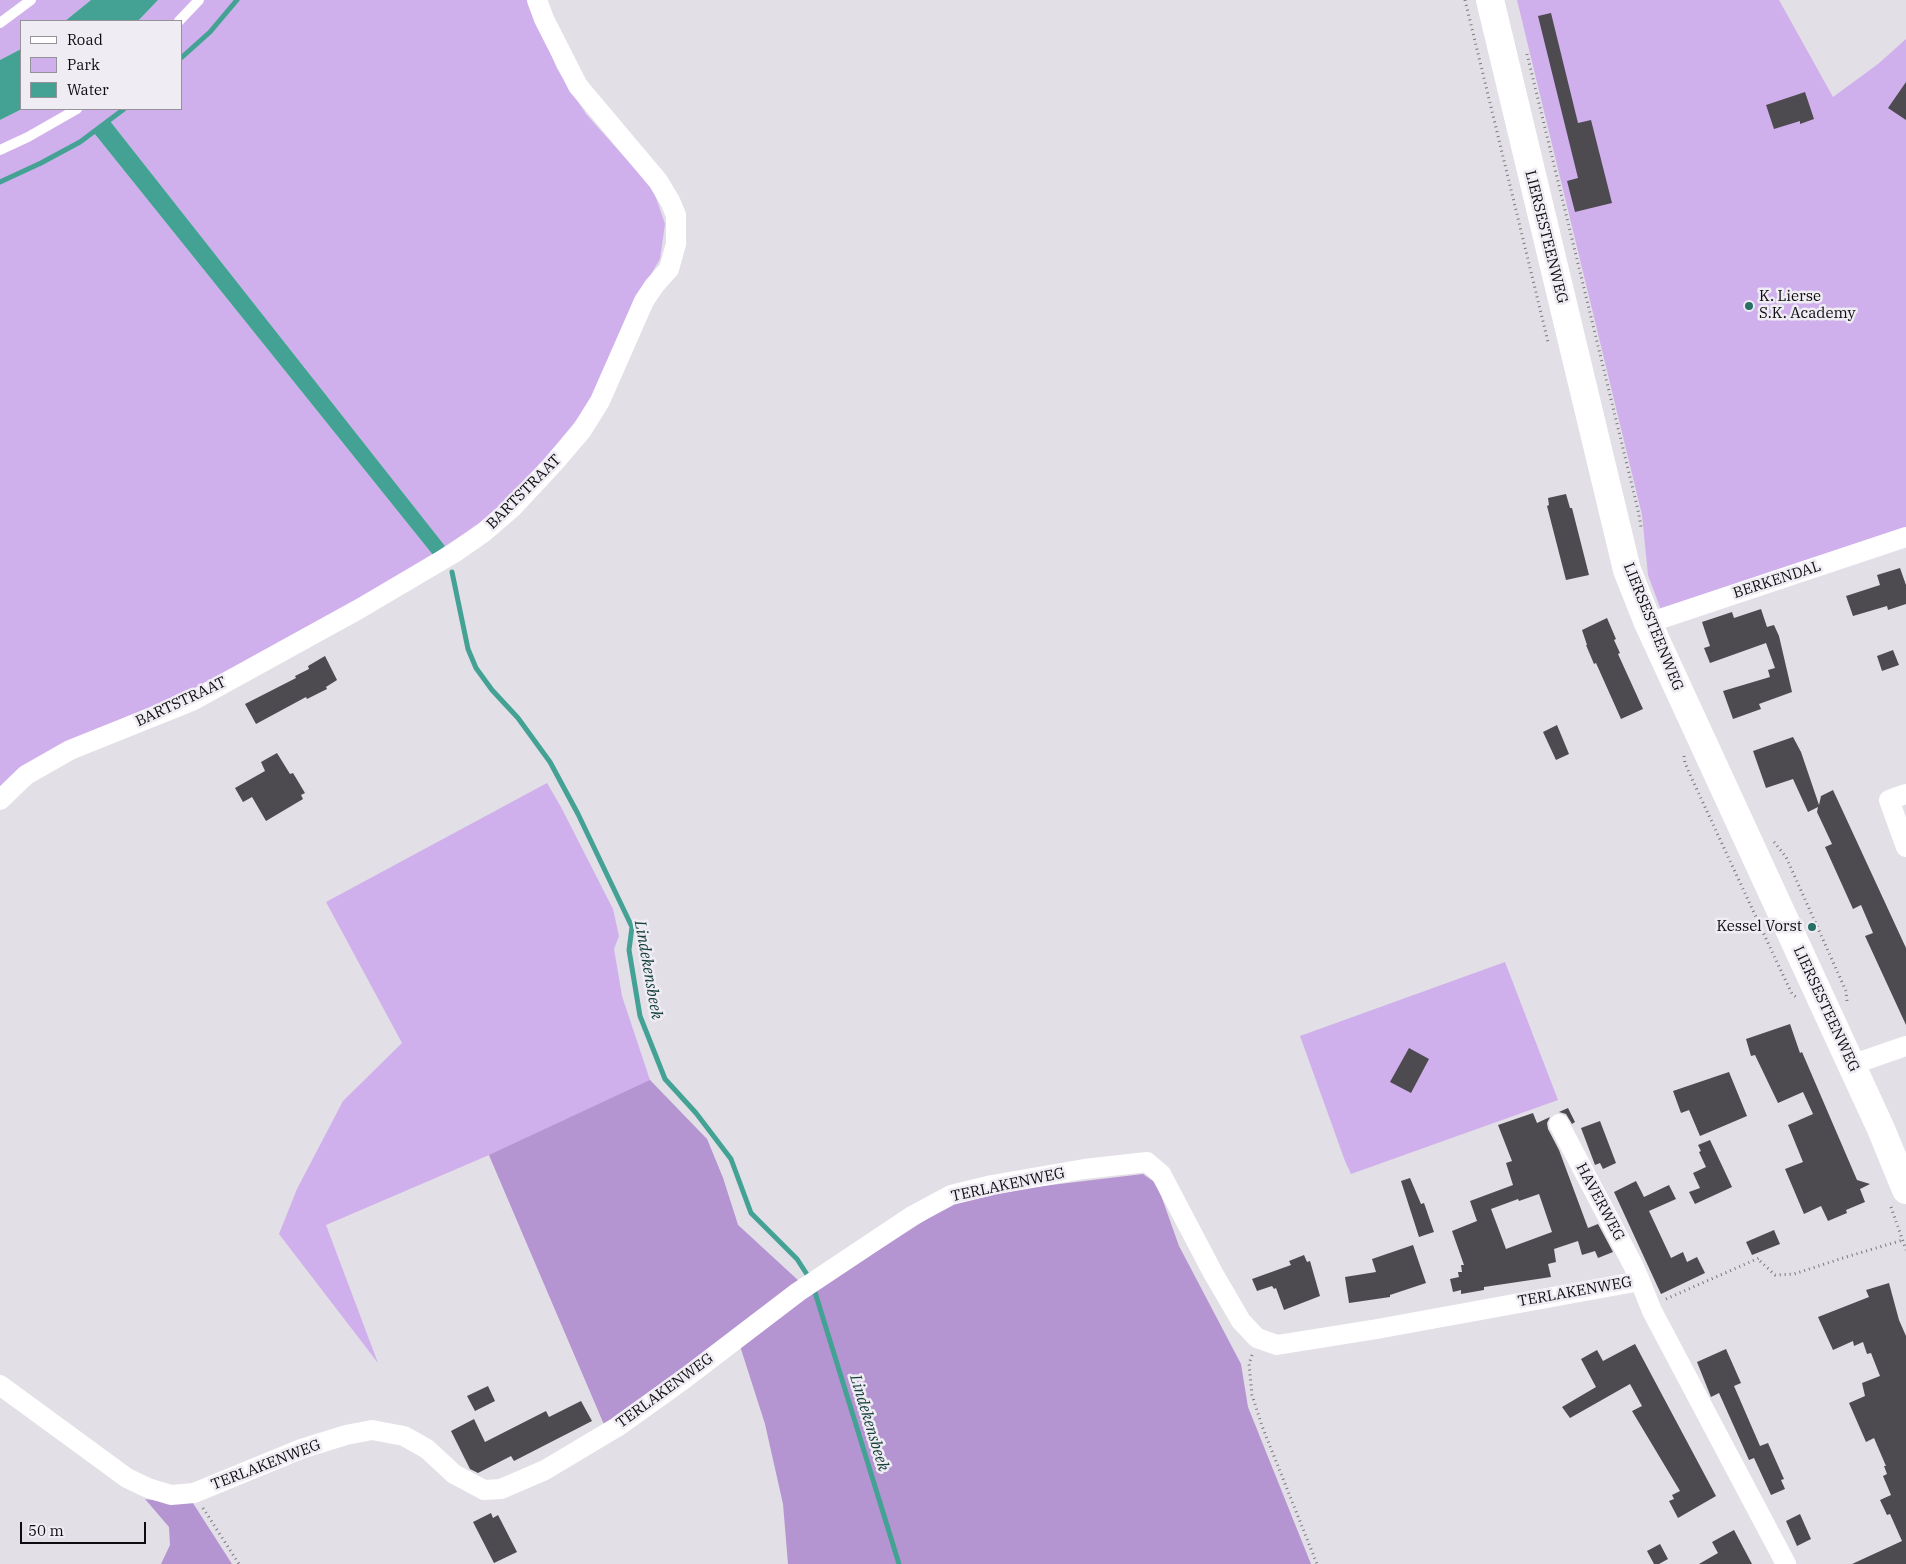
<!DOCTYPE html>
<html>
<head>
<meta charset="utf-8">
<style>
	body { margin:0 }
	#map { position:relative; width:1906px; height:1564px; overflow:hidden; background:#e2dfe6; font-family:"IBM Plex Serif",serif }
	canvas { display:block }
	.legend { position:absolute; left:20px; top:20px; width:162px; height:90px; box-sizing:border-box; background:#efecf3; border:1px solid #959298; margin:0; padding:6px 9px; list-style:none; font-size:15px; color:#0e0c0f }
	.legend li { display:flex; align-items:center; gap:10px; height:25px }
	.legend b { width:25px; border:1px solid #959298 }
	.scale { position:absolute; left:20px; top:1522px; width:126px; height:22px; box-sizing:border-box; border:2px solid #0e0c0f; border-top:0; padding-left:6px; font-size:15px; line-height:18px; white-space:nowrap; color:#0e0c0f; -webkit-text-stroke:4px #efecf3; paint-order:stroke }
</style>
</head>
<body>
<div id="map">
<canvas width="1906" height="1564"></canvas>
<ul class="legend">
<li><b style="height:6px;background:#fff"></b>Road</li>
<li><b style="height:14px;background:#cfb0ec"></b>Park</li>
<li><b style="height:14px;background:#44a295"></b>Water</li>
</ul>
<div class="scale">50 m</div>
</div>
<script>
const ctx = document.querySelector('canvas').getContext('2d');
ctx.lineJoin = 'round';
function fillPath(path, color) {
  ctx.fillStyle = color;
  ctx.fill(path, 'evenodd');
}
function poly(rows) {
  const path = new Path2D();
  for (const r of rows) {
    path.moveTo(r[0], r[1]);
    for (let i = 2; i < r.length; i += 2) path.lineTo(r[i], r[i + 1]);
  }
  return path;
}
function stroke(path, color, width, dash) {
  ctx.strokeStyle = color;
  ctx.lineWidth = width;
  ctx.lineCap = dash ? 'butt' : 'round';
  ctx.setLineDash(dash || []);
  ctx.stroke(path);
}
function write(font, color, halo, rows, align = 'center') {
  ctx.font = font + ' "IBM Plex Serif",serif';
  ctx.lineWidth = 5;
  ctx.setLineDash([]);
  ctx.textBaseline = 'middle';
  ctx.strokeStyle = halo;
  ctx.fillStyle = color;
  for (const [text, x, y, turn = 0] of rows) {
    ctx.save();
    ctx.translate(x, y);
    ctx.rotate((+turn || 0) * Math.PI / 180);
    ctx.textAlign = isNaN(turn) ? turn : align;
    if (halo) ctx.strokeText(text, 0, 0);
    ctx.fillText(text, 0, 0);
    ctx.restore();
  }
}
fillPath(poly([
	[0,0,91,0,65,21,21,21,21,49,0,60],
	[158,0,529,0,557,69,586,114,653,189,665,224,660,259,641,291,609,367,586,408,529,479,489,518,445,546,110,121,94,133,433,555,320,624,0,789,0,120,22,109,181,109,181,21,138,21],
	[1517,0,1779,0,1833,97,1878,64,1906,39,1906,532,1661,610,1648,575,1642,515],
	[547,783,561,807,613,909,619,936,614,949,622,996,650,1080,678,1117,707,1139,723,1178,738,1225,801,1283,606,1429,489,1155,326,1225,378,1363,279,1234,297,1189,343,1101,402,1043,326,902],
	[1505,962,1558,1100,1351,1174,1345,1161,1300,1036]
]), '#cfb0ec');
fillPath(poly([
	[650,1080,707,1139,723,1178,738,1225,801,1283,606,1429,489,1155],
	[1143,1174,1157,1184,1179,1246,1241,1364,1248,1407,1311,1564,788,1564,783,1504,765,1424,740,1346,801,1300,955,1201,993,1192],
	[145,1499,172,1503,191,1500,232,1564,161,1564,170,1545,169,1527]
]), '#b495d1');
fillPath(poly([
	[91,0,158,0,138,21,65,21],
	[21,49,22,109,0,120,0,60],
	[110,121,445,546,433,555,94,133]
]), '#44a295');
stroke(poly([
	[181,58,210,32,237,0],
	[0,182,41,163,80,142,124,109],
	[452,572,468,649,476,668,492,690,518,718,550,762,578,814,632,927,629,950,640,1016,665,1079,696,1113,731,1159,751,1213,797,1259,808,1276],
	[814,1289,899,1564]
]), '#44a295', 5);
fillPath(poly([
	[1551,13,1578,123,1591,120,1612,203,1575,212,1567,181,1578,178,1538,16],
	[1906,82,1906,120,1888,108],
	[1805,92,1814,119,1800,124,1800,121,1774,129,1766,105],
	[1566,494,1570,508,1572,508,1589,575,1566,580,1547,506,1549,505,1548,498],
	[1900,568,1906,585,1906,604,1888,610,1887,606,1853,616,1846,596,1880,585,1877,575],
	[1761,609,1767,627,1774,625,1779,636,1792,692,1759,704,1761,709,1733,719,1723,691,1770,677,1768,670,1775,668,1766,643,1710,663,1704,648,1710,646,1702,622,1732,612,1734,618],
	[1607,618,1616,639,1614,640,1620,653,1618,654,1643,709,1621,719,1596,663,1594,664,1586,645,1587,645,1582,630],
	[1893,650,1899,665,1882,671,1877,656],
	[325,656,337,680,326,687,327,689,307,699,306,697,256,724,245,704,296,678,295,676,309,669,308,666],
	[1557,725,1569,754,1556,760,1543,732],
	[1793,737,1801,752,1819,805,1821,796,1833,790,1906,948,1906,1025,1865,936,1873,933,1861,905,1853,909,1825,847,1832,844,1817,812,1818,807,1808,812,1793,779,1766,788,1753,751],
	[277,753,290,774,293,773,305,793,301,795,303,799,266,821,252,797,243,802,235,788,265,771,261,762],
	[1790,1024,1800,1053,1802,1052,1857,1180,1870,1184,1860,1189,1865,1202,1846,1210,1847,1213,1828,1221,1821,1206,1804,1214,1785,1169,1803,1162,1788,1125,1813,1114,1803,1092,1778,1103,1755,1055,1751,1056,1746,1039],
	[1409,1048,1429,1059,1411,1093,1390,1082],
	[1729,1072,1747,1116,1700,1136,1689,1110,1681,1113,1673,1091],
	[1568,1108,1575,1122,1572,1124,1566,1114,1559,1112],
	[1533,1113,1537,1123,1550,1117,1547,1123,1548,1129,1559,1150,1588,1228,1598,1224,1613,1252,1598,1258,1595,1251,1582,1255,1578,1241,1554,1249,1556,1262,1548,1264,1551,1277,1484,1287,1484,1290,1461,1294,1461,1290,1453,1292,1450,1279,1459,1277,1458,1272,1462,1272,1461,1265,1464,1265,1452,1231,1477,1221,1470,1201,1513,1185,1506,1163,1512,1161,1498,1125],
	[1539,1194,1552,1232,1506,1249,1491,1209,1518,1199,1519,1201],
	[1600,1121,1616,1163,1603,1169,1600,1163,1595,1165,1581,1128],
	[1710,1140,1732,1187,1695,1204,1689,1192,1700,1188,1693,1173,1706,1167,1699,1152,1701,1151,1698,1145],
	[1410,1178,1421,1204,1424,1203,1434,1232,1419,1237,1401,1181],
	[1636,1181,1644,1197,1669,1185,1676,1199,1649,1211,1671,1258,1683,1252,1687,1262,1697,1257,1705,1273,1661,1294,1614,1192],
	[1774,1230,1780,1244,1752,1255,1746,1242],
	[1413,1245,1426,1283,1390,1295,1390,1297,1349,1303,1345,1277,1376,1272,1372,1259],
	[1304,1255,1307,1262,1310,1261,1320,1296,1284,1310,1276,1288,1274,1289,1272,1286,1257,1291,1252,1279,1291,1265,1289,1261],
	[1889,1283,1899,1320,1906,1336,1906,1564,1852,1564,1902,1541,1890,1514,1887,1515,1880,1500,1891,1495,1883,1476,1887,1474,1884,1466,1886,1466,1874,1438,1866,1442,1849,1403,1865,1396,1862,1383,1880,1376,1871,1353,1867,1354,1863,1342,1854,1346,1853,1341,1833,1350,1818,1317,1869,1297,1866,1290],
	[1635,1344,1716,1496,1678,1518,1669,1501,1674,1499,1672,1495,1680,1491,1632,1411,1642,1406,1630,1384,1570,1418,1562,1407,1596,1387,1581,1359,1597,1350,1603,1361],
	[1726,1349,1741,1383,1734,1386,1760,1446,1768,1443,1784,1479,1781,1480,1785,1489,1771,1495,1754,1458,1749,1460,1719,1393,1711,1397,1697,1362],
	[488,1386,495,1401,475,1411,467,1396],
	[581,1401,592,1421,514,1461,511,1456,478,1473,470,1469,451,1431,474,1419,485,1442,546,1411,549,1417],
	[491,1513,493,1518,498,1515,517,1552,494,1563,473,1522],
	[1800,1514,1811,1539,1797,1546,1786,1521],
	[1734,1530,1752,1564,1699,1564,1718,1553,1712,1542],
	[1660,1544,1668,1559,1659,1564,1654,1564,1647,1551]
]), '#4d4a50');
stroke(poly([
	[1465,0,1548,342],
	[1527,54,1638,510,1641,527],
	[1684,756,1685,763,1692,779,1775,958,1792,994,1796,997],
	[1774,842,1786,857,1846,991,1847,1001],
	[1891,1207,1906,1250],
	[1666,1299,1759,1258,1760,1261,1775,1275,1794,1274,1846,1257,1903,1240],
	[1252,1355,1249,1364,1252,1395,1262,1426,1317,1564],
	[203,1508,239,1564]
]), '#7a787d', 3, [1, 4]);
stroke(poly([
	[179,21,199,0],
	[0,23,31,0],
	[0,150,28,137,77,109]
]), '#fff', 10);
stroke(poly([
	[1648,623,1906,537],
	[1906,794,1889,800,1906,847],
	[0,800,26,775,70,750,192,701,359,609,454,553,484,532,512,508,553,464,582,430,600,401,644,301,654,286,669,269,676,244,676,215,670,201,658,181,578,86,544,19,537,0],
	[1851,1065,1906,1046],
	[1559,1124,1633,1265,1640,1281],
	[0,1385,127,1478,148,1488,171,1495,194,1493,301,1449,346,1435,372,1430,404,1436,427,1449,454,1474,484,1490,501,1489,545,1470,617,1427,684,1379,798,1292,912,1216,951,1195,992,1185,1084,1169,1147,1162,1161,1174,1213,1273,1241,1321,1257,1338,1277,1345,1377,1329,1640,1281,1652,1311,1786,1564]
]), '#fff', 20);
stroke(poly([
	[1490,0,1627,570,1648,623,1881,1129,1906,1190]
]), '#fff', 28);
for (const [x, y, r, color] of [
	[1749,306,5,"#286f66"],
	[1812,927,5,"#286f66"]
]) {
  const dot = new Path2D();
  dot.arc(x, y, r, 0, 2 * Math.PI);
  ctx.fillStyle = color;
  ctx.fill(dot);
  stroke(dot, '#efecf3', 2);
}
write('15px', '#0e0c0f', '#efecf3', [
	["LIERSESTEENWEG",1546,237,76],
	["BARTSTRAAT",524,492,-45],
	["BERKENDAL",1777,580,-18],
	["LIERSESTEENWEG",1653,627,68],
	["BARTSTRAAT",181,702,-25],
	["LIERSESTEENWEG",1826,1009,65],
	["TERLAKENWEG",1008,1185,-12],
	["HAVERWEG",1600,1202,62],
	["TERLAKENWEG",1575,1292,-10],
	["TERLAKENWEG",665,1391,-36],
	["TERLAKENWEG",266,1465,-21]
]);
write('15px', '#0e0c0f', '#efecf3', [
	["K. Lierse",1759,297],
	["S.K. Academy",1759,314],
	["Kessel Vorst",1802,927,"right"]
], 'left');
write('italic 16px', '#15403a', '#efecf3', [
	["Lindekensbeek",648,970,80],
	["Lindekensbeek",869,1423,73]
]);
</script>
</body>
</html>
